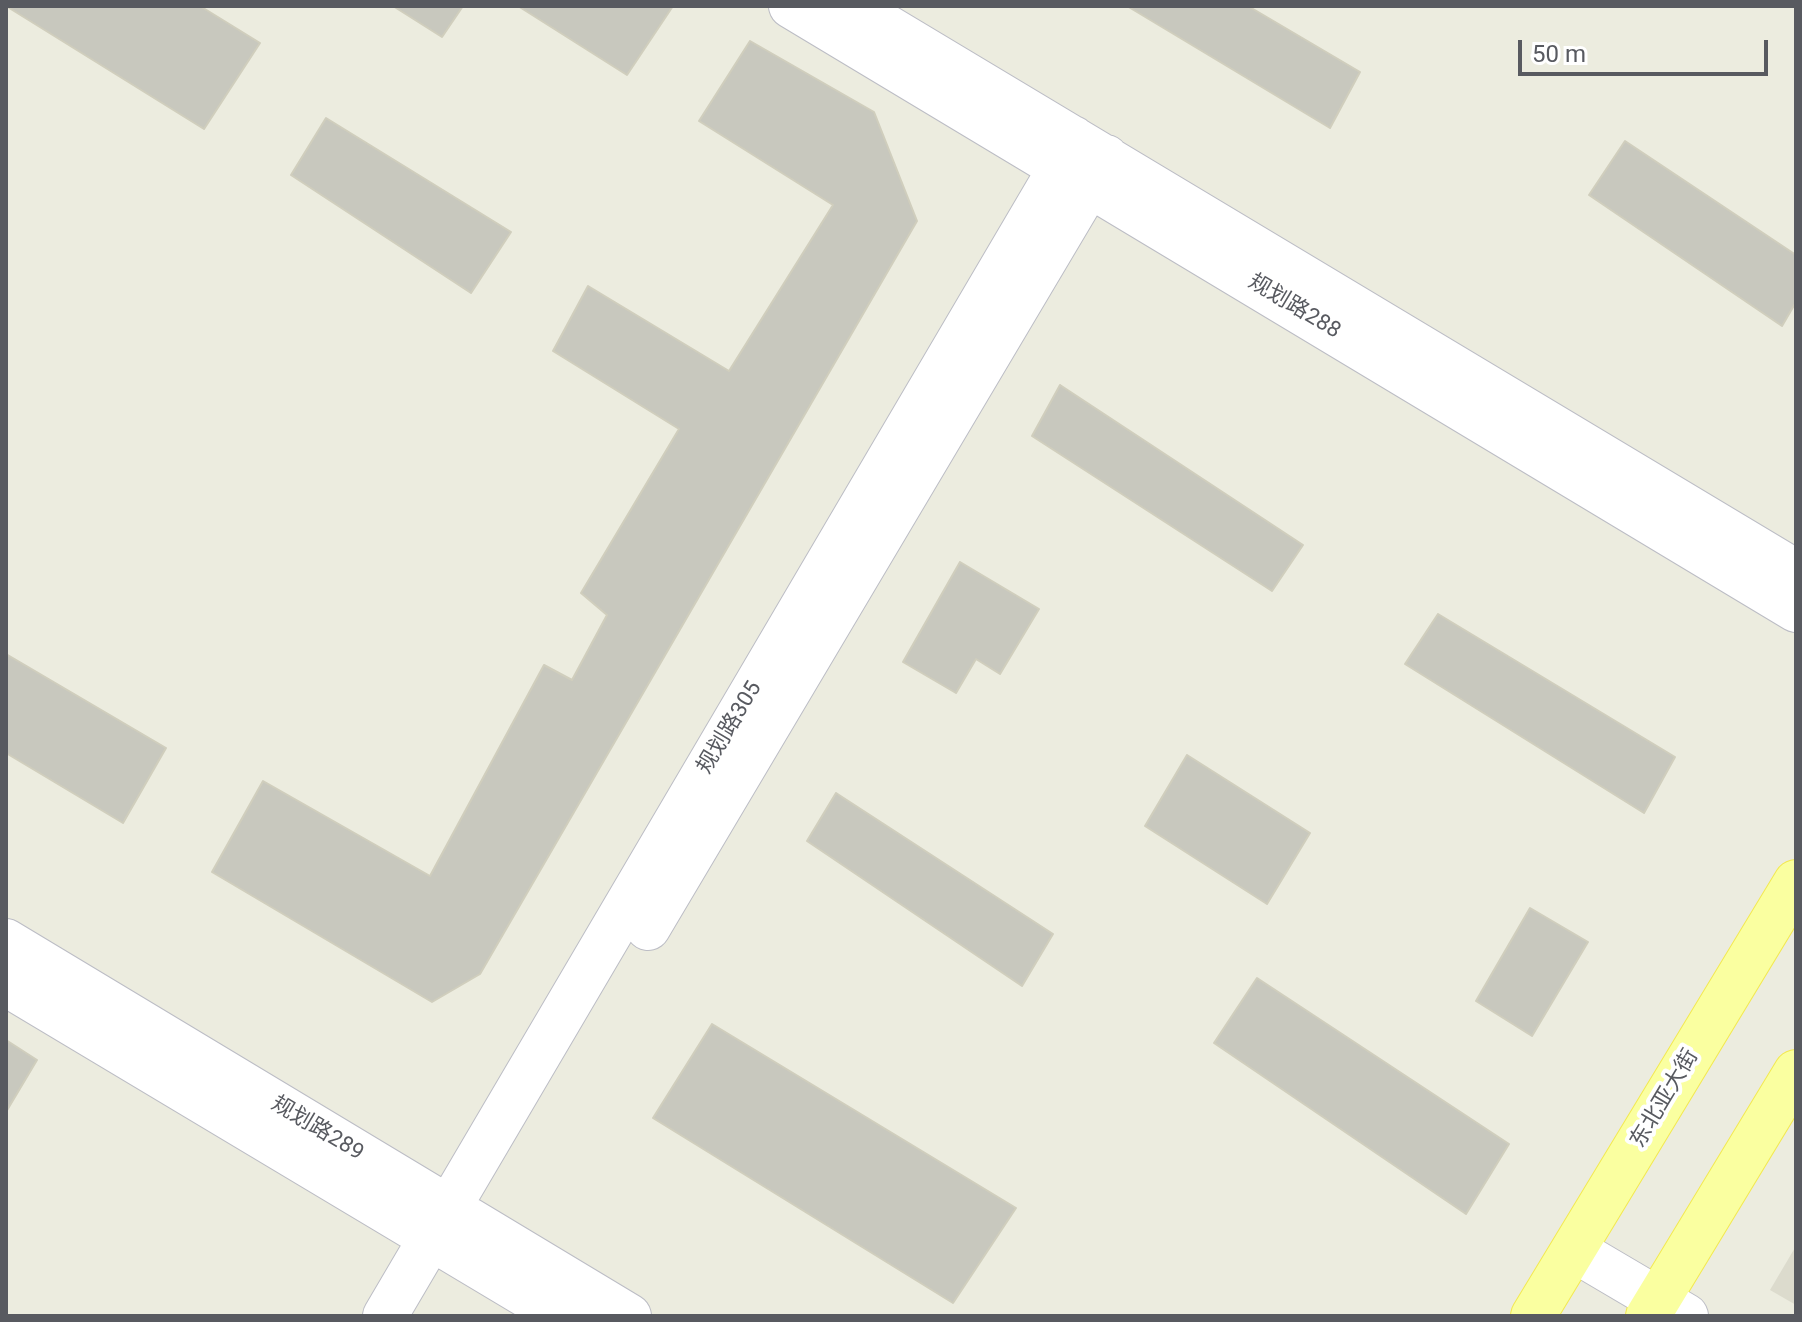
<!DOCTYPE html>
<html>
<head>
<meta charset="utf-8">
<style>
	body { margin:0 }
	#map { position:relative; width:1802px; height:1322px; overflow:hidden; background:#ececdf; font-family:Roboto,sans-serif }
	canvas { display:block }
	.frame { position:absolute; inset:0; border:8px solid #585a60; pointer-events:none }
	.scale { position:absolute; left:1518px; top:40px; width:250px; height:36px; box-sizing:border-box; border:4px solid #585a60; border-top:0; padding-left:10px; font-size:24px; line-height:28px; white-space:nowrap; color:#585a60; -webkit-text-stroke:6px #fff; paint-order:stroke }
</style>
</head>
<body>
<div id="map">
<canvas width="1802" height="1322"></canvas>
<div class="frame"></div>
<div class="scale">50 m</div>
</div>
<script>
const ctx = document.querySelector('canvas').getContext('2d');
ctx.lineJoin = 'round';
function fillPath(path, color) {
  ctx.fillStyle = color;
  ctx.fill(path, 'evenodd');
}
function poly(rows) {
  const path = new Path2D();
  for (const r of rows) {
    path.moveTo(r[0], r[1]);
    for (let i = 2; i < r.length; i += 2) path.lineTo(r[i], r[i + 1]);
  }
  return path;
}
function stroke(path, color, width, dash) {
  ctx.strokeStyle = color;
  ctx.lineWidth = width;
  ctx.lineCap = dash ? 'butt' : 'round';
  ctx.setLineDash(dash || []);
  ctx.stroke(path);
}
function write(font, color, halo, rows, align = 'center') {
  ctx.font = font + ' Roboto,"Noto Sans SC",sans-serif';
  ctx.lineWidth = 8;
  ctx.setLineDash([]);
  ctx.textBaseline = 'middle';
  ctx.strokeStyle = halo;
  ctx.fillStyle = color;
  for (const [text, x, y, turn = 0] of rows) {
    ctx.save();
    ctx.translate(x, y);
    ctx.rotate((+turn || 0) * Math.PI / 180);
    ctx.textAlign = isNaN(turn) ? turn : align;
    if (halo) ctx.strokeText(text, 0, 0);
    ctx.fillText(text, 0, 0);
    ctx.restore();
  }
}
fillPath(poly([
	[1796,1246,1796,1305,1770,1290]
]), '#dcdbcd');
const building = poly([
	[6,6,200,6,260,43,204,129,6,6],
	[393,6,463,6,442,37,393,6],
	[518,6,673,6,627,75,518,6],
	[1127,6,1248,6,1360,72,1330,128,1127,6],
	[750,41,874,112,917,221,480,974,432,1002,212,872,263,781,430,876,544,665,572,680,607,615,581,593,679,429,553,351,588,286,729,371,833,205,699,121,750,41],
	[326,118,511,232,471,293,291,175,326,118],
	[1625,141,1796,255,1796,302,1782,326,1589,195,1625,141],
	[1060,385,1303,545,1272,591,1032,436,1060,385],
	[960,562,1039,609,1000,674,976,659,956,693,903,662,960,562],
	[1438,614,1675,757,1644,813,1405,664,1438,614],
	[6,654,166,748,123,823,6,753,6,654],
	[1187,755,1310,833,1267,904,1145,826,1187,755],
	[836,793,1053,934,1022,986,807,841,836,793],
	[1530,908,1588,942,1532,1036,1476,1001,1530,908],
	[1257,978,1509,1144,1466,1214,1214,1043,1257,978],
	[712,1024,1016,1208,953,1303,653,1118,712,1024],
	[6,1040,37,1060,6,1112,6,1040]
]);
fillPath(building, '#c8c8be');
stroke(building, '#d0cebd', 2);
const secondary = poly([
	[791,6,1796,610],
	[852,6,1796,572],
	[648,928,1106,157],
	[6,941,629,1316],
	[6,984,561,1316],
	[1574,1250,1686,1316],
	[385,1316,1061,167,1073,138]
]);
const primary = poly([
	[1533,1316,1796,882],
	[1648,1316,1796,1072]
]);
stroke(secondary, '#bcbdc5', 46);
stroke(primary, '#f3e950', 46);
stroke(secondary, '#fff', 44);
stroke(primary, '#faffa0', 44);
write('22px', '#585a60', '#fff', [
	["规划路288",1294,307,31],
	["规划路305",730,728,-59],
	["东北亚大街",1665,1099,-59],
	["规划路289",317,1129,31]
]);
</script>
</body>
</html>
